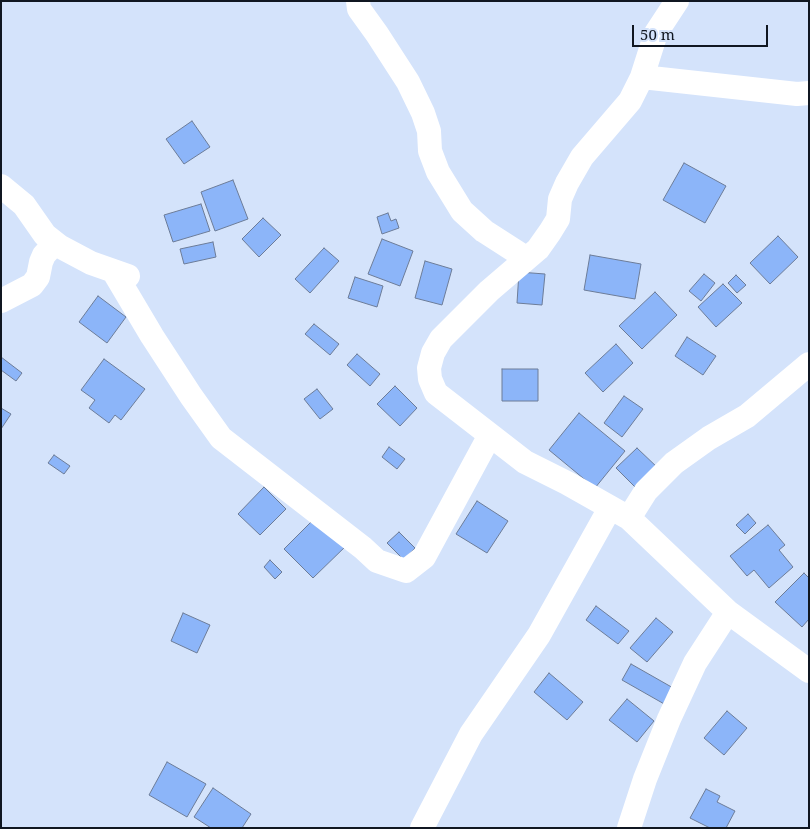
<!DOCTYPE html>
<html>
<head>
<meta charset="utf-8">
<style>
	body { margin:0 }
	#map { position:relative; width:810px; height:829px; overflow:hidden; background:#d4e3fb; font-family:"Noto Serif",serif }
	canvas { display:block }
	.frame { position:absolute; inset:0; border:2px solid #101721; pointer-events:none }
	.scale { position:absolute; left:632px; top:25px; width:136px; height:22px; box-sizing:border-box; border:2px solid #101721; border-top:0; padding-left:6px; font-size:15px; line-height:18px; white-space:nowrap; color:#101721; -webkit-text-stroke:4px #d4e3fb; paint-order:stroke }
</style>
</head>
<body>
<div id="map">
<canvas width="810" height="829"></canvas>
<div class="frame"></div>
<div class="scale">50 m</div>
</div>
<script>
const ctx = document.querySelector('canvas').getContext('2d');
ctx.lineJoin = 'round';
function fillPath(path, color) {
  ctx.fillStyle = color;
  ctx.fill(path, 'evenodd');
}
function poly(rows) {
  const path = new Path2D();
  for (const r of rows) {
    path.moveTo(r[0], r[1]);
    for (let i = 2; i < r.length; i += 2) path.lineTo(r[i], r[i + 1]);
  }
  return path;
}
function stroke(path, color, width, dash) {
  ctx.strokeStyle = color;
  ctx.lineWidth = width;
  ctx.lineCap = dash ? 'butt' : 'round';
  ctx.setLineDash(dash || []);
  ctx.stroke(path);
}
const building = poly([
	[192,121,210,147,184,164,166,139,192,121],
	[684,163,726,186,705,223,663,200,684,163],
	[233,180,248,219,215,231,201,192,233,180],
	[201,204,210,231,173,242,164,215,201,204],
	[388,213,391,221,396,219,399,228,382,234,377,217,388,213],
	[263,218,281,235,259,257,242,239,263,218],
	[778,236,798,257,770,284,750,263,778,236],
	[382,239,413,251,400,286,368,274,382,239],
	[213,242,216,257,184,264,180,249,213,242],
	[324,248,339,261,310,293,295,279,324,248],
	[590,255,641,264,635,299,584,290,590,255],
	[425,261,452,269,442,305,415,298,425,261],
	[519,272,545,274,542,305,517,303,519,272],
	[704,274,715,283,701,301,689,291,704,274],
	[736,275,746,285,737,293,728,283,736,275],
	[355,277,383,286,377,307,348,298,355,277],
	[723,284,742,303,716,327,698,307,723,284],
	[655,292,677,315,642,349,619,326,655,292],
	[98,296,126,317,107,343,79,322,98,296],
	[314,324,339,344,330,355,305,334,314,324],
	[687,337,716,356,703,375,675,356,687,337],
	[616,344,633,363,603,392,585,373,616,344],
	[357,354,380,374,370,386,347,365,357,354],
	[1,357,22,373,16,381,1,370,1,357],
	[104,359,145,389,121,420,115,415,109,423,89,408,95,400,81,390,104,359],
	[502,369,538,369,538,401,502,401,502,369],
	[395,386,417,408,400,426,377,404,395,386],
	[317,389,333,409,320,419,304,399,317,389],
	[624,396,643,409,622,437,604,423,624,396],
	[1,408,11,414,1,429,1,408],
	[579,413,625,451,595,488,549,450,579,413],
	[389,447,405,459,397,469,382,457,389,447],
	[637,448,659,469,638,490,616,468,637,448],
	[54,455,70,466,64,474,48,463,54,455],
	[264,487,286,509,260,535,238,514,264,487],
	[477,501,508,521,487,553,456,534,477,501],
	[748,514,756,523,745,534,736,525,748,514],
	[317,516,347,545,313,578,284,549,317,516],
	[768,525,785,545,779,550,793,567,769,588,754,570,747,576,730,556,768,525],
	[399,532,415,548,404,560,387,543,399,532],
	[270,560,282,572,275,579,264,567,270,560],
	[804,573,809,578,809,619,802,627,775,602,804,573],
	[596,606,629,631,618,644,586,620,596,606],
	[183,613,210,625,197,653,171,641,183,613],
	[656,618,673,632,647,662,630,648,656,618],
	[631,664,675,689,666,705,622,680,631,664],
	[549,673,583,702,567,720,534,692,549,673],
	[627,699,654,721,637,742,609,720,627,699],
	[727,711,747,728,724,755,704,738,727,711],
	[167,762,206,784,187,817,149,795,167,762],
	[213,788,251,814,242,828,211,828,194,817,213,788],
	[706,789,720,796,717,802,735,811,726,828,710,828,690,818,706,789]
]);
fillPath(building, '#8cb5f9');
stroke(building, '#6c7c98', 1);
stroke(poly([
	[358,1,359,9,377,34,408,82,423,113,429,131,430,151,438,172,462,211,484,231,526,258],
	[677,1,656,33,642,77,630,101,582,157,567,183,560,199,558,219,550,232,538,249,489,291,441,339,433,353,429,368,430,379,436,393,525,462,567,483,629,518,728,612,809,671],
	[642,77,797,94,809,93],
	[1,186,24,205,45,235,59,246,91,263,128,276],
	[114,272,152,336,191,396,221,438,363,548,377,561,406,571,424,557,490,435],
	[1,301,32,285,38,277,41,262,44,255,55,243],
	[629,518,646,491,674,463,709,438,747,416,809,364],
	[422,828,471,734,539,635,610,508],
	[629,828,645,779,669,719,695,663,728,612]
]), '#fff', 24);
</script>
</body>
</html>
